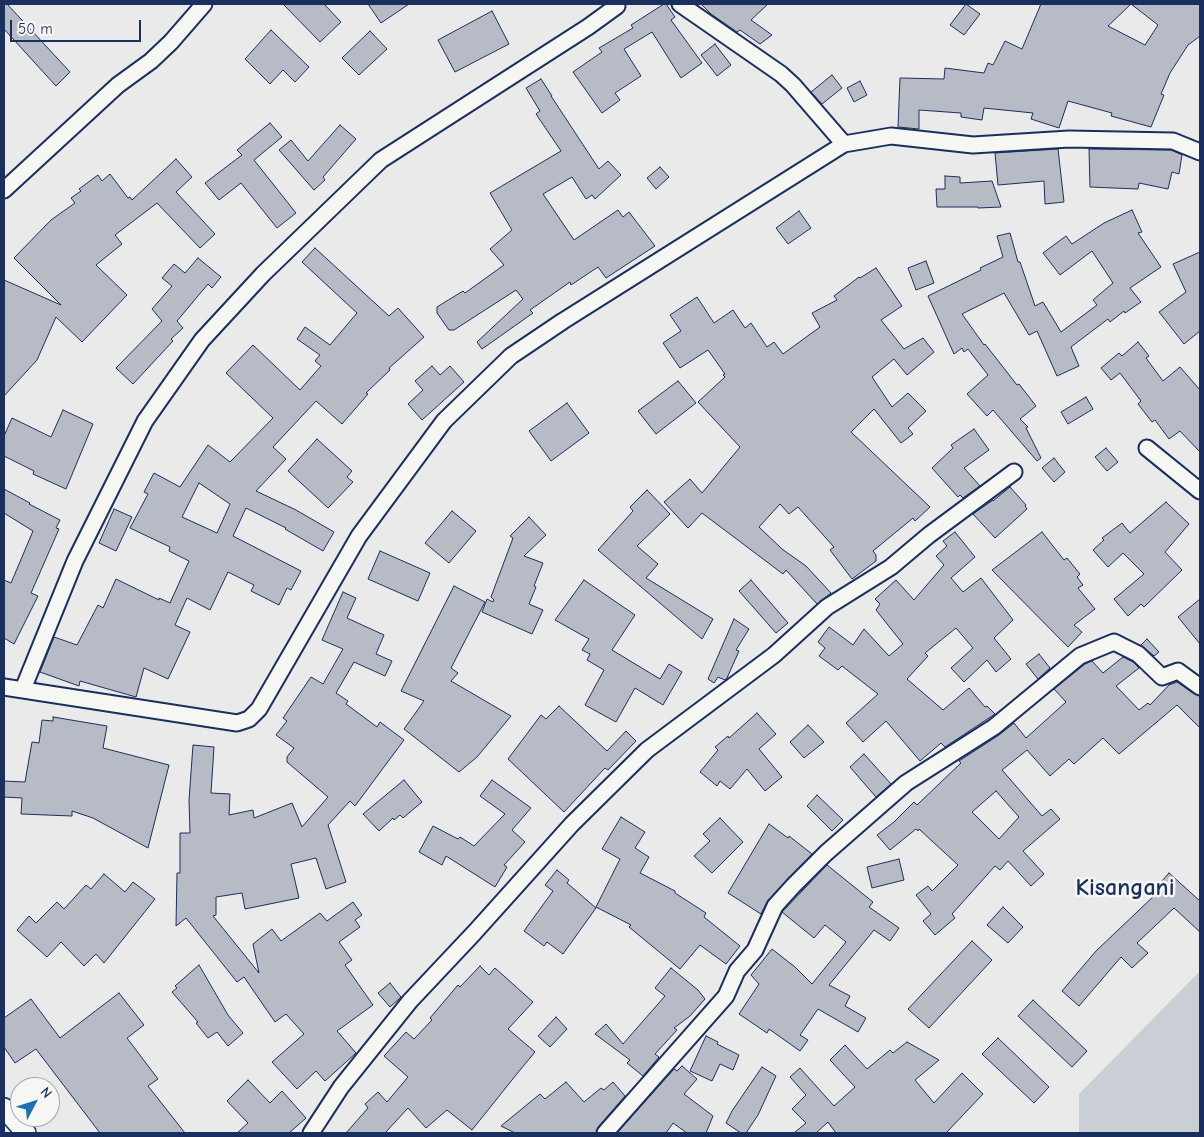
<!DOCTYPE html>
<html>
<head>
<meta charset="utf-8">
<style>
	body { margin:0 }
	#map { position:relative; width:1204px; height:1137px; overflow:hidden; background:#e9eae9; font-family:"Comic Neue",sans-serif }
	canvas { display:block }
	.frame { position:absolute; inset:0; border:5px solid #1b2f5e; pointer-events:none }
	.north { position:absolute; left:10px; top:1077px; width:50px; height:50px; box-sizing:border-box; background:#f6f6f2; border:1px solid #9ea6b7; border-radius:50%; rotate:50deg; font-size:14px; font-weight:700; line-height:20px; text-align:center; color:#1b2f5e }
	.north::after { content:''; display:block; margin:auto; width:18px; height:22px; background:#1f6fb2; clip-path:polygon(50% 0,100% 100%,50% 72%,0 100%) }
	.scale { position:absolute; left:10px; top:20px; width:131px; height:22px; box-sizing:border-box; border:2px solid #1b2f5e; border-top:0; padding-left:6px; font-size:15px; line-height:18px; white-space:nowrap; color:#1b2f5e; -webkit-text-stroke:4px #f6f6f2; paint-order:stroke }
</style>
</head>
<body>
<div id="map">
<canvas width="1204" height="1137"></canvas>
<div class="frame"></div>
<div class="north">N</div>
<div class="scale">50 m</div>
</div>
<script>
const ctx = document.querySelector('canvas').getContext('2d');
ctx.lineJoin = 'round';
function fillPath(path, color) {
  ctx.fillStyle = color;
  ctx.fill(path, 'evenodd');
}
function poly(rows) {
  const path = new Path2D();
  for (const r of rows) {
    path.moveTo(r[0], r[1]);
    for (let i = 2; i < r.length; i += 2) path.lineTo(r[i], r[i + 1]);
  }
  return path;
}
function stroke(path, color, width, dash) {
  ctx.strokeStyle = color;
  ctx.lineWidth = width;
  ctx.lineCap = dash ? 'butt' : 'round';
  ctx.setLineDash(dash || []);
  ctx.stroke(path);
}
function write(font, color, halo, rows, align = 'center') {
  ctx.font = font + ' "Comic Neue",sans-serif';
  ctx.lineWidth = 5;
  ctx.setLineDash([]);
  ctx.textBaseline = 'middle';
  ctx.strokeStyle = halo;
  ctx.fillStyle = color;
  for (const [text, x, y, turn = 0] of rows) {
    ctx.save();
    ctx.translate(x, y);
    ctx.rotate((+turn || 0) * Math.PI / 180);
    ctx.textAlign = isNaN(turn) ? turn : align;
    if (halo) ctx.strokeText(text, 0, 0);
    ctx.fillText(text, 0, 0);
    ctx.restore();
  }
}
fillPath(poly([
	[1200,971,1200,1133,1079,1133,1079,1094]
]), '#caced5');
const building = poly([
	[4,4,7,4,70,72,56,86,4,29,4,4],
	[283,4,324,4,341,22,320,42,283,4],
	[368,4,409,4,381,23,368,4],
	[664,4,666,4,675,17,671,20,702,63,681,78,652,32,624,49,641,76,615,93,620,100,602,113,573,72,602,52,599,48,633,28,631,25,664,4],
	[701,4,768,4,751,20,772,35,760,44,740,30,737,32,711,14,701,4],
	[966,4,980,14,964,35,950,25,966,4],
	[1041,4,1200,4,1200,36,1188,45,1170,73,1161,94,1164,95,1151,127,1111,116,1112,113,1068,101,1059,128,1031,119,1033,113,984,108,982,120,961,117,961,113,919,110,919,129,898,127,900,78,944,79,945,68,984,73,988,63,993,65,1005,41,1022,49,1041,4],
	[1131,4,1158,25,1145,45,1108,26,1131,4],
	[492,11,509,44,455,72,438,40,492,11],
	[271,30,309,67,295,82,283,70,270,84,245,59,271,30],
	[370,31,387,49,359,75,342,58,370,31],
	[715,44,731,65,717,76,701,55,715,44],
	[832,75,842,88,822,104,811,92,832,75],
	[541,79,552,96,551,96,599,169,608,161,621,175,595,199,592,195,586,199,572,177,543,194,574,240,618,210,623,217,629,212,655,246,606,278,598,267,571,285,570,282,530,310,533,313,482,349,477,342,523,299,516,290,454,330,449,330,437,313,437,307,463,291,465,293,504,265,490,249,512,230,490,193,561,151,536,114,540,111,526,88,541,79],
	[860,81,867,95,854,102,847,88,860,81],
	[270,123,282,137,254,160,296,213,277,228,241,183,219,200,205,183,242,155,237,150,270,123],
	[340,125,356,139,323,177,325,180,314,190,279,150,291,140,308,161,340,125],
	[1058,149,1064,202,1045,204,1044,181,998,185,995,153,1058,149],
	[1089,149,1171,150,1182,155,1179,174,1172,172,1168,189,1139,183,1138,189,1090,187,1089,149],
	[176,159,192,177,176,192,215,234,200,248,157,203,115,235,122,244,96,265,127,295,82,342,56,317,37,360,4,396,4,280,61,305,14,258,51,220,75,203,71,198,81,191,79,189,98,175,102,181,110,174,128,198,130,197,132,200,176,159],
	[660,167,669,177,656,189,647,178,660,167],
	[945,176,960,177,960,183,992,181,1001,207,978,208,978,207,937,207,936,189,945,189,945,176],
	[1132,210,1142,232,1138,233,1161,267,1130,288,1141,302,1125,313,1124,311,1110,322,1108,319,1071,347,1079,366,1057,376,1037,331,1029,335,1004,293,962,314,984,345,985,344,1017,385,1019,384,1036,406,1020,419,1028,427,1026,428,1041,458,1037,461,993,410,987,416,967,394,988,375,968,349,964,352,962,348,954,354,928,296,981,270,980,268,1003,257,997,236,1010,233,1018,262,1020,262,1035,306,1043,302,1061,332,1097,305,1093,300,1113,283,1092,251,1060,275,1043,253,1066,236,1072,244,1104,223,1132,210],
	[799,211,811,228,788,244,776,228,799,211],
	[315,248,389,316,398,308,424,337,389,368,390,370,366,393,368,394,342,424,316,401,273,447,286,459,256,491,296,510,334,532,323,551,285,529,286,528,246,508,233,536,301,571,291,590,287,588,279,605,251,591,254,585,228,572,210,610,187,598,175,625,190,632,168,679,144,668,136,697,80,681,79,686,40,672,54,637,77,645,98,605,103,608,116,579,159,600,159,598,170,603,189,561,169,551,170,547,130,528,148,494,144,492,154,473,180,487,208,445,230,462,273,418,226,373,253,345,300,390,321,366,315,361,320,355,297,339,305,327,330,345,357,313,302,262,315,248],
	[199,483,230,504,217,533,182,517,199,483],
	[1200,252,1200,331,1184,344,1159,312,1186,292,1173,264,1200,252],
	[198,258,221,277,212,288,208,284,177,321,183,328,171,339,173,341,133,384,116,368,162,321,152,309,172,286,162,278,174,264,185,273,198,258],
	[926,261,934,283,916,290,908,268,926,261],
	[876,268,902,306,881,320,904,349,923,338,934,352,907,375,894,359,872,377,892,407,908,393,926,411,908,428,913,434,901,443,874,409,851,432,930,507,915,521,913,518,873,551,876,555,876,561,852,579,830,550,834,547,798,507,789,514,780,504,759,527,782,549,806,566,831,593,817,604,786,570,783,574,702,513,688,528,664,502,690,479,702,493,740,447,698,402,725,377,723,375,725,374,708,350,680,368,663,343,681,331,670,315,697,297,714,323,733,310,745,328,751,323,767,347,774,342,783,354,820,327,812,313,837,300,834,296,859,277,860,278,876,268],
	[1138,342,1149,356,1146,358,1163,381,1180,367,1200,390,1200,452,1180,431,1169,439,1155,420,1152,422,1138,404,1141,401,1120,373,1111,380,1101,368,1119,353,1122,356,1138,342],
	[432,366,440,375,450,366,464,382,422,420,408,404,423,390,415,381,432,366],
	[678,381,696,403,656,434,638,411,678,381],
	[1086,397,1093,409,1068,424,1061,412,1086,397],
	[567,403,589,433,551,461,529,431,567,403],
	[63,410,93,424,66,489,33,474,34,471,4,456,4,436,12,418,51,437,63,410],
	[974,429,989,450,964,468,980,486,963,498,960,495,958,497,932,468,953,448,951,445,974,429],
	[317,439,352,471,347,477,353,482,328,508,288,471,317,439],
	[1106,448,1118,462,1107,471,1095,457,1106,448],
	[1054,458,1065,472,1054,482,1042,468,1054,458],
	[1010,487,1026,505,1025,506,1027,509,995,538,973,514,993,500,993,501,1010,487],
	[4,489,30,503,29,504,60,520,56,528,59,529,31,593,38,596,14,644,4,638,4,580,11,583,33,531,4,513,4,489],
	[647,490,670,514,637,546,658,564,646,578,713,619,702,639,598,550,633,511,630,507,647,490],
	[1166,502,1189,524,1165,552,1182,570,1144,607,1141,604,1128,616,1114,599,1144,574,1123,553,1108,567,1093,550,1104,540,1102,538,1122,523,1130,533,1166,502],
	[114,509,132,517,116,551,99,543,114,509],
	[452,511,476,531,449,563,425,543,452,511],
	[529,517,546,535,524,556,543,563,534,586,536,587,529,604,543,610,532,634,482,612,487,599,493,602,494,600,491,597,513,538,510,536,529,517],
	[955,532,975,557,951,578,963,592,981,578,1013,620,994,638,1011,659,996,672,987,660,964,682,951,668,973,648,956,628,925,653,928,656,907,679,943,710,969,688,985,707,987,706,995,714,945,747,941,743,920,761,886,721,863,742,846,723,878,694,842,666,838,670,819,656,825,648,818,642,829,627,853,645,864,629,889,656,903,644,876,610,880,604,875,599,896,580,914,600,944,565,936,556,947,546,943,541,955,532],
	[1042,532,1064,560,1067,558,1080,574,1077,577,1083,585,1078,588,1095,609,1074,625,1082,632,1068,647,992,570,1042,532],
	[380,551,430,573,418,601,368,579,380,551],
	[584,580,635,615,612,650,660,679,669,664,682,672,663,705,635,688,616,722,585,705,604,670,587,660,590,654,582,650,589,639,555,620,584,580],
	[751,580,788,623,776,633,739,591,751,580],
	[454,586,485,602,451,668,458,673,451,681,511,716,477,757,459,772,404,729,424,701,401,691,454,586],
	[343,592,356,598,347,618,384,635,376,654,392,661,385,676,354,662,336,693,348,701,346,704,377,727,380,722,404,740,355,806,350,801,328,825,346,882,326,889,316,858,291,864,299,898,245,909,242,893,216,897,216,915,213,916,259,973,253,944,272,929,281,941,320,913,327,921,353,902,362,915,355,920,360,927,339,942,352,960,345,965,373,1005,337,1031,356,1053,325,1081,316,1071,297,1089,272,1062,304,1034,286,1014,275,1022,244,977,237,982,186,918,176,926,177,873,180,873,180,833,190,833,189,800,193,745,214,747,211,793,230,794,229,815,253,810,254,818,292,803,302,827,328,797,287,762,287,757,294,748,276,735,287,721,283,718,311,677,323,684,343,649,322,640,343,592],
	[1200,599,1200,644,1178,617,1200,599],
	[734,619,749,629,736,650,739,651,727,678,725,680,718,677,714,683,708,679,734,619],
	[1147,639,1159,652,1154,656,1141,645,1147,639],
	[1039,654,1050,668,1038,679,1026,664,1039,654],
	[1123,657,1133,662,1139,668,1116,686,1139,710,1148,703,1150,705,1169,685,1177,682,1193,693,1200,696,1200,728,1177,705,1119,754,1103,738,1074,764,1069,759,1050,776,1027,750,1002,770,1042,816,1051,809,1060,819,1023,851,1044,874,1031,886,1008,861,1000,870,995,866,952,914,955,918,935,935,923,921,931,914,916,895,928,886,932,891,958,865,919,829,918,831,916,829,890,850,877,835,894,822,914,802,917,805,961,763,959,761,999,735,1014,723,1026,738,1066,702,1054,689,1085,664,1092,661,1103,673,1123,657],
	[996,791,1019,817,999,839,972,812,996,791],
	[559,706,607,751,626,731,636,741,608,770,605,768,564,812,508,759,541,715,546,719,559,706],
	[757,713,776,734,759,749,782,777,765,791,747,769,730,789,720,781,717,786,700,772,718,750,715,747,728,736,729,738,757,713],
	[53,717,107,726,103,748,169,765,148,848,93,818,72,811,72,816,21,814,22,798,4,797,4,781,25,782,32,742,39,743,42,720,53,721,53,717],
	[808,725,824,742,804,758,790,742,808,725],
	[864,754,891,784,876,797,850,767,864,754],
	[404,780,422,802,403,818,400,815,394,820,393,818,379,831,363,814,404,780],
	[492,780,531,808,512,830,525,842,504,865,507,867,495,887,446,856,442,865,419,852,433,826,458,839,460,837,474,846,505,814,480,796,492,780],
	[817,795,843,820,832,831,807,806,817,795],
	[621,817,645,832,635,848,649,857,640,873,675,891,675,893,706,913,704,917,740,946,726,964,700,945,680,969,629,927,631,925,596,907,620,859,602,849,621,817],
	[720,818,743,842,712,873,694,856,710,841,703,834,720,818],
	[769,824,788,838,789,836,812,854,768,900,761,914,728,893,769,824],
	[899,859,904,880,872,888,867,867,899,859],
	[827,865,873,902,869,907,899,928,890,941,874,930,829,985,850,996,845,1006,866,1018,858,1032,818,1009,800,1035,808,1040,800,1051,769,1029,767,1033,739,1014,759,984,751,975,772,949,795,967,812,984,846,942,825,925,814,938,782,912,827,865],
	[557,870,569,880,567,883,596,908,563,954,547,942,544,946,524,931,553,891,545,885,557,870],
	[1169,873,1200,901,1200,932,1174,908,1137,943,1148,953,1132,968,1121,957,1079,1006,1062,991,1096,951,1157,893,1154,890,1169,873],
	[104,874,125,892,133,882,155,899,104,963,96,954,84,966,61,942,47,957,17,930,29,916,36,923,57,902,64,909,86,885,91,889,104,874],
	[1003,907,1023,927,1008,943,987,925,1003,907],
	[972,941,992,960,929,1028,908,1009,972,941],
	[199,965,228,1015,243,1033,228,1046,217,1032,208,1038,196,1023,198,1022,172,992,177,988,175,986,199,965],
	[480,966,489,975,495,968,533,1002,508,1029,535,1052,520,1070,472,1130,447,1110,426,1128,408,1108,385,1133,346,1133,368,1108,365,1104,378,1092,387,1102,408,1077,384,1056,406,1032,414,1039,432,1020,430,1018,458,985,460,987,480,966],
	[671,968,698,990,705,999,690,1016,674,1028,677,1030,655,1054,659,1057,643,1076,627,1063,630,1060,595,1034,606,1024,623,1044,665,996,655,988,671,968],
	[390,983,401,997,390,1007,378,993,390,983],
	[119,993,144,1025,127,1038,158,1079,148,1086,185,1133,100,1133,36,1049,15,1063,4,1047,4,1018,31,999,60,1038,119,993],
	[1033,1000,1087,1051,1072,1067,1018,1016,1033,1000],
	[556,1017,567,1029,550,1047,538,1036,556,1017],
	[706,1036,718,1042,717,1044,739,1055,733,1070,720,1064,712,1081,690,1071,706,1036],
	[998,1038,1049,1087,1034,1103,982,1054,998,1038],
	[907,1042,939,1060,915,1080,934,1103,962,1073,983,1094,946,1133,836,1133,828,1122,816,1133,794,1133,806,1123,792,1109,806,1095,790,1077,800,1068,834,1106,855,1087,830,1060,845,1045,867,1069,890,1050,893,1053,907,1042],
	[682,1066,697,1079,684,1094,713,1116,706,1133,687,1133,673,1123,666,1133,617,1133,674,1069,677,1071,682,1066],
	[762,1067,776,1076,758,1115,746,1133,741,1133,726,1123,732,1111,762,1067],
	[248,1080,270,1103,282,1091,306,1118,289,1133,237,1133,248,1123,227,1101,248,1080],
	[566,1082,584,1102,601,1088,604,1090,613,1082,625,1096,598,1127,596,1133,515,1133,501,1126,540,1094,545,1099,566,1082]
]);
fillPath(building, '#b6bbc6');
stroke(building, '#1b2f5e', 1);
const minor = poly([
	[680,4,781,74,793,85,844,144],
	[4,190,118,85,151,61,171,42,204,4],
	[1147,448,1200,491],
	[4,687,237,723,249,719,259,709,359,536,444,421,511,356,563,321,844,144,891,136,973,145,1069,139,1173,141,1200,152],
	[23,689,75,561,145,421,202,340,263,274,381,160,588,27,617,6],
	[311,1133,341,1087,410,1001,474,933,572,824,647,750,774,655,827,607,891,567,929,535,1014,472],
	[605,1133,726,996,737,971,755,950,775,906,793,886,826,853,906,783,994,727,1080,656,1114,642,1138,654,1162,677,1178,671,1200,687]
]);
const tertiary = poly([
	[4,1108,26,1133]
]);
stroke(minor, '#1b2f5e', 19);
stroke(tertiary, '#1b2f5e', 22);
stroke(minor, '#f6f6f2', 15);
stroke(tertiary, '#f6f6f2', 19);
write('bold 24px', '#1b2f5e', '#f6f6f2', [
	["Kisangani",1125,888]
]);
</script>
</body>
</html>
